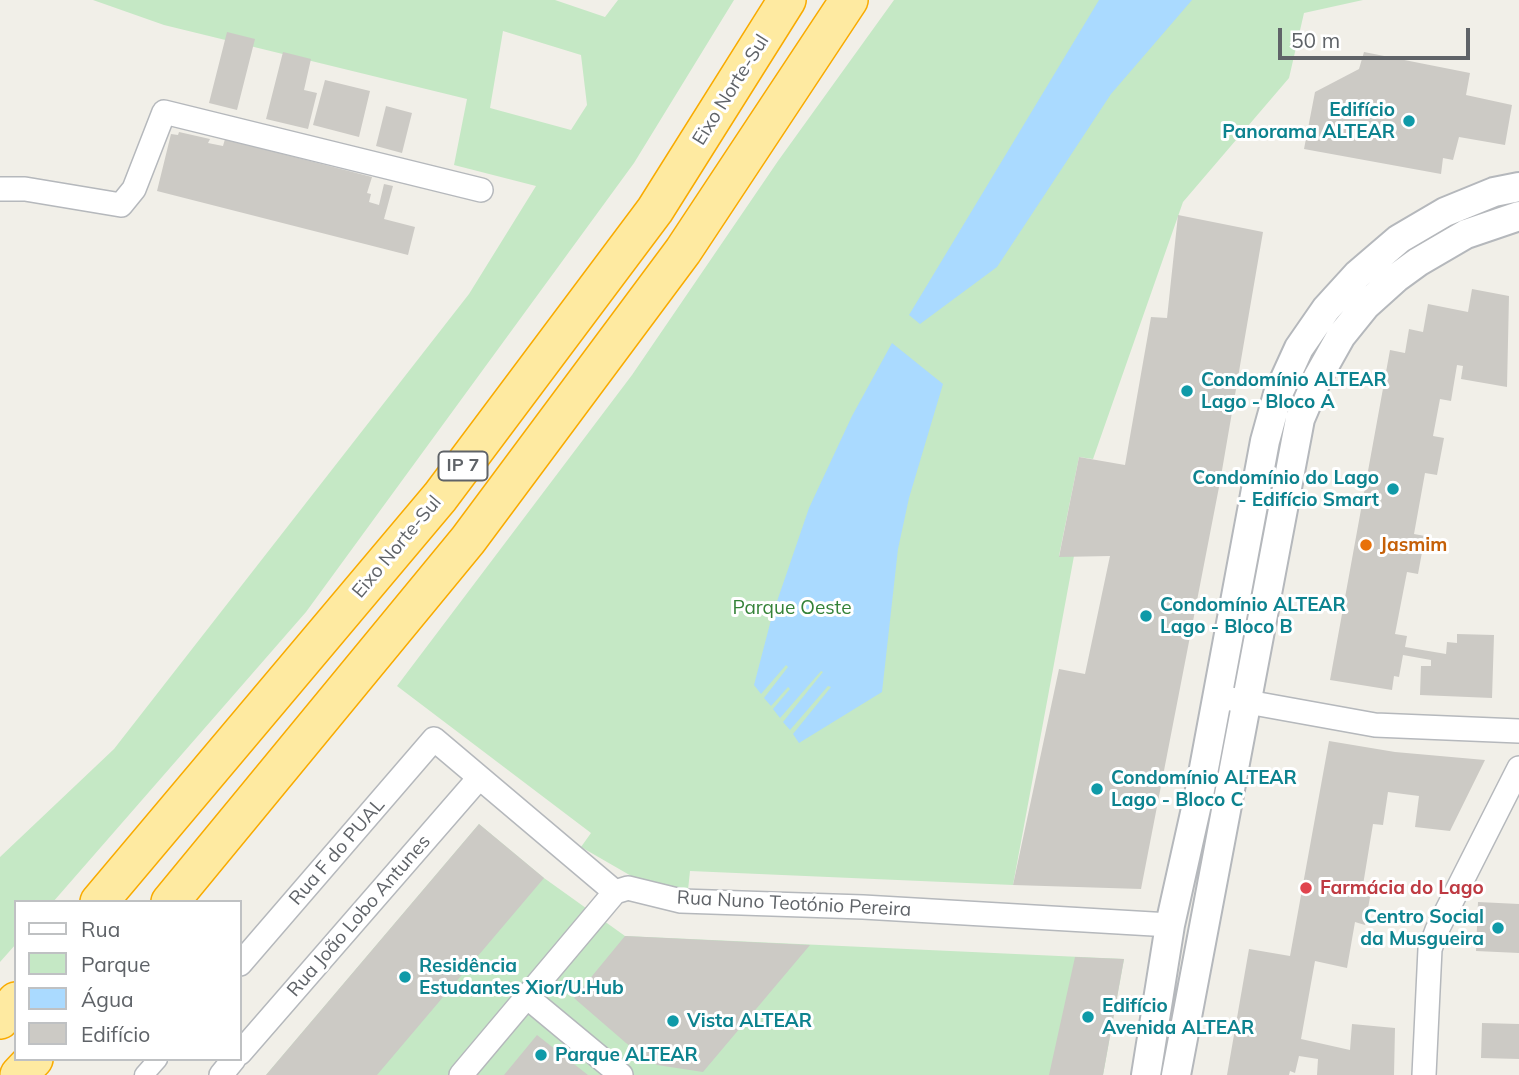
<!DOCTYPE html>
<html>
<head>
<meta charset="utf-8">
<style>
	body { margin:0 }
	#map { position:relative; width:1519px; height:1075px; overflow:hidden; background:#f1efe8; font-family:Mulish,sans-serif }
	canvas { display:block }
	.legend { position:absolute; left:14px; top:900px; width:228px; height:161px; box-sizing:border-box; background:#fff; border:2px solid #bfc1c3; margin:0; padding:9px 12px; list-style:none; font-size:21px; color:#5f6368 }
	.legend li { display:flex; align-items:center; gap:14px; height:35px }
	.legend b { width:35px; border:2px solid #bfc1c3 }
	.scale { position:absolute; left:1278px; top:28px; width:192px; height:32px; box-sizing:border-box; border:4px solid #5f6368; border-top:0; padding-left:9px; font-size:21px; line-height:24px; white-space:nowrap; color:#5f6368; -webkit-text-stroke:5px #fff; paint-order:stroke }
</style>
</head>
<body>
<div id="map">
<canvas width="1519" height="1075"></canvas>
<ul class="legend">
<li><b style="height:9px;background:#fff"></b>Rua</li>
<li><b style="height:19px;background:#c5e8c5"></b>Parque</li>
<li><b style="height:19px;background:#aadaff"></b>Água</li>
<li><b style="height:19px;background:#cccac5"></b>Edifício</li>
</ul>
<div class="scale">50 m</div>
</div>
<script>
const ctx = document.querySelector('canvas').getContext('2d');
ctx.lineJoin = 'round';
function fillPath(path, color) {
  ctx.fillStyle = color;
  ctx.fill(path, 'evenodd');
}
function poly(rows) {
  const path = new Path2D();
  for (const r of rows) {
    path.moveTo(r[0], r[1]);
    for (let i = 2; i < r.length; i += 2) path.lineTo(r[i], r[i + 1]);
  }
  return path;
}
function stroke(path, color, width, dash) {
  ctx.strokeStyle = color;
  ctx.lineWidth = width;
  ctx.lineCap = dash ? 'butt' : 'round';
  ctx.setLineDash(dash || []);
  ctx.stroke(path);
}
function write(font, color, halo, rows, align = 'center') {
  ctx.font = font + ' Mulish,sans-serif';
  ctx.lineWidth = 6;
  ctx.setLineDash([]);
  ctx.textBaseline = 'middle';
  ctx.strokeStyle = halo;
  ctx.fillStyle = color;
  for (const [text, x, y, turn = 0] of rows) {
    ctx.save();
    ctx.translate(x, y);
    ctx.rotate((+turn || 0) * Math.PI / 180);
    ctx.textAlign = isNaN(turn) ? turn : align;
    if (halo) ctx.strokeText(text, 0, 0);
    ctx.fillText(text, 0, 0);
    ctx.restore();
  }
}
fillPath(poly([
	[93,0,555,0,605,17,618,0,734,0,634,163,306,612,53,902,16,902,16,944,0,962,0,857,114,749,469,294,536,186,454,165,467,99,164,25],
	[503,31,581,55,587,105,571,130,490,108],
	[894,0,1363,0,1304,13,1289,78,1183,202,1093,459,1079,457,1059,556,1074,556,1013,885,690,871,688,890,633,877,581,847,591,833,397,686,632,375,778,161],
	[479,824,544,878,625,936,1124,959,1103,1075,266,1075]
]), '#c5e8c5');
fillPath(poly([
	[1099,0,1192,0,1111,94,997,267,920,324,909,315],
	[892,343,943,384,909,498,898,549,882,692,799,743,793,734,831,687,828,686,790,730,783,722,823,672,821,671,780,718,773,709,790,689,788,687,771,706,764,698,788,667,786,665,761,694,754,685,772,616,809,508,852,416]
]), '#aadaff');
fillPath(poly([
	[227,32,255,39,237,110,209,103],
	[283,52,311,59,304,90,317,93,308,129,266,119],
	[1364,52,1470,73,1466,95,1512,105,1505,145,1459,137,1453,160,1443,158,1441,174,1304,149,1315,92,1359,69],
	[325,80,370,91,359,137,313,125],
	[386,106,412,113,402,153,376,146],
	[179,132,210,139,208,143,223,146,225,139,372,177,367,193,371,194,369,202,379,205,384,184,393,186,384,219,415,227,408,255,157,191,171,134,178,135],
	[1178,215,1263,232,1220,482,1141,889,1013,885,1059,669,1085,674,1110,556,1059,557,1079,457,1125,465,1151,317,1167,318],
	[1472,289,1509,296,1507,387,1461,379,1463,366,1457,365,1451,401,1440,399,1433,436,1444,438,1437,475,1425,473,1414,534,1425,536,1418,574,1407,572,1395,634,1407,636,1405,647,1446,654,1447,642,1457,643,1457,634,1494,635,1492,698,1420,695,1421,666,1431,666,1431,660,1403,655,1399,677,1394,676,1392,690,1330,680,1390,350,1405,353,1409,329,1423,332,1428,304,1468,312],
	[1329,741,1395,752,1485,760,1450,831,1415,827,1419,796,1388,792,1383,825,1373,824,1363,885,1372,886,1365,925,1355,922,1347,968,1315,961,1301,1039,1350,1050,1352,1024,1395,1028,1394,1075,1317,1075,1318,1059,1299,1056,1295,1073,1290,1071,1289,1075,1227,1075,1249,949,1290,956],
	[479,824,544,878,377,1075,266,1075],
	[1478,902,1519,904,1519,953,1476,951],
	[625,936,810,945,703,1072,657,1065,626,1043,574,998],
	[1075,957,1124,959,1103,1075,1049,1075],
	[1482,1023,1519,1024,1519,1059,1481,1058],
	[537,1035,588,1075,504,1075]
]), '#cccac5');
const pedestrian = poly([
	[144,1075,158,1059]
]);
const minor = poly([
	[0,189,25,189,121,205,134,189,164,112,481,190],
	[1231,699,1375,725,1519,731],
	[240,964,434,739,615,892,628,888,681,901,863,907,1170,925],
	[527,997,621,1075],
	[240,1053,479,778],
	[221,1075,234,1059],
	[461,1075,615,892],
	[1424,1075,1430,949,1437,930,1519,768]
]);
const tertiary = poly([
	[1146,1075,1170,925,1199,795,1265,441,1278,394,1299,348,1326,309,1357,275,1399,239,1445,212,1494,192,1519,187],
	[1176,1075,1300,419,1318,377,1341,336,1366,305,1396,278,1418,262,1466,234,1519,216]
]);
const trunk = poly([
	[99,902,440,497,655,210,787,0],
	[170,902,468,540,683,251,849,0],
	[0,1020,16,1001],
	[19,1075,34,1059]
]);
stroke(pedestrian, '#b5b8bc', 21);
stroke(minor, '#b5b8bc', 26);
stroke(tertiary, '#b5b8bc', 32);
stroke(trunk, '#f9ab00', 40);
stroke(pedestrian, '#fff', 18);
stroke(minor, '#fff', 23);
stroke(tertiary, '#fff', 28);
stroke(trunk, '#feeaa1', 37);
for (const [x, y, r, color] of [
	[1409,121,7,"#0f9aa8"],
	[1187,391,7,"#0f9aa8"],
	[1393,489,7,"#0f9aa8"],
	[1366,545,7,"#e8710a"],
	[1146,616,7,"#0f9aa8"],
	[1097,789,7,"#0f9aa8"],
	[1306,888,7,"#e0444e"],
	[1498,928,7,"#0f9aa8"],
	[405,977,7,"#0f9aa8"],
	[1088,1017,7,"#0f9aa8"],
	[673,1021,7,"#0f9aa8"],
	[541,1055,7,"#0f9aa8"]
]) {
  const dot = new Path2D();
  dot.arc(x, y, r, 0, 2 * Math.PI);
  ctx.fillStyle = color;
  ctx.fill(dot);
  stroke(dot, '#fff', 2.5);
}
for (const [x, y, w] of [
	[463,466,49]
]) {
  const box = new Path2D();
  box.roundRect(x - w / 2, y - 14.5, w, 29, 5);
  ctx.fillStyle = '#fff';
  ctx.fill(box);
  stroke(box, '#5f6368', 2);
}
write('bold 18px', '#5f6368', null, [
	["IP 7",463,466]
]);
write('19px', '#5f6368', '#fff', [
	["Eixo Norte-Sul",731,90,-58],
	["Eixo Norte-Sul",397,547,-50],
	["Rua F do PUAL",337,852,-49],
	["Rua Nuno Teotónio Pereira",794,904,3],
	["Rua João Lobo Antunes",359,916,-49]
]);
write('bold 19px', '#0d838f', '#fff', [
	["Edifício",1395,110,"right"],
	["Panorama ALTEAR",1395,132,"right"],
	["Condomínio ALTEAR",1201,380],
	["Lago - Bloco A",1201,402],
	["Condomínio do Lago",1379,478,"right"],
	["- Edifício Smart",1379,500,"right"],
	["Condomínio ALTEAR",1160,605],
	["Lago - Bloco B",1160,627],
	["Condomínio ALTEAR",1111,778],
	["Lago - Bloco C",1111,800],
	["Centro Social",1484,917,"right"],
	["da Musgueira",1484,939,"right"],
	["Residência",419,966],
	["Estudantes Xior/U.Hub",419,988],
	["Edifício",1102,1006],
	["Avenida ALTEAR",1102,1028],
	["Vista ALTEAR",687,1021],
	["Parque ALTEAR",555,1055]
], 'left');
write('bold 19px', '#c56008', '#fff', [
	["Jasmim",1380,545]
], 'left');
write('19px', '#348238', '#fff', [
	["Parque Oeste",792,608]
]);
write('bold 19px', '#be3a42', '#fff', [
	["Farmácia do Lago",1320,888]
], 'left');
</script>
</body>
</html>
